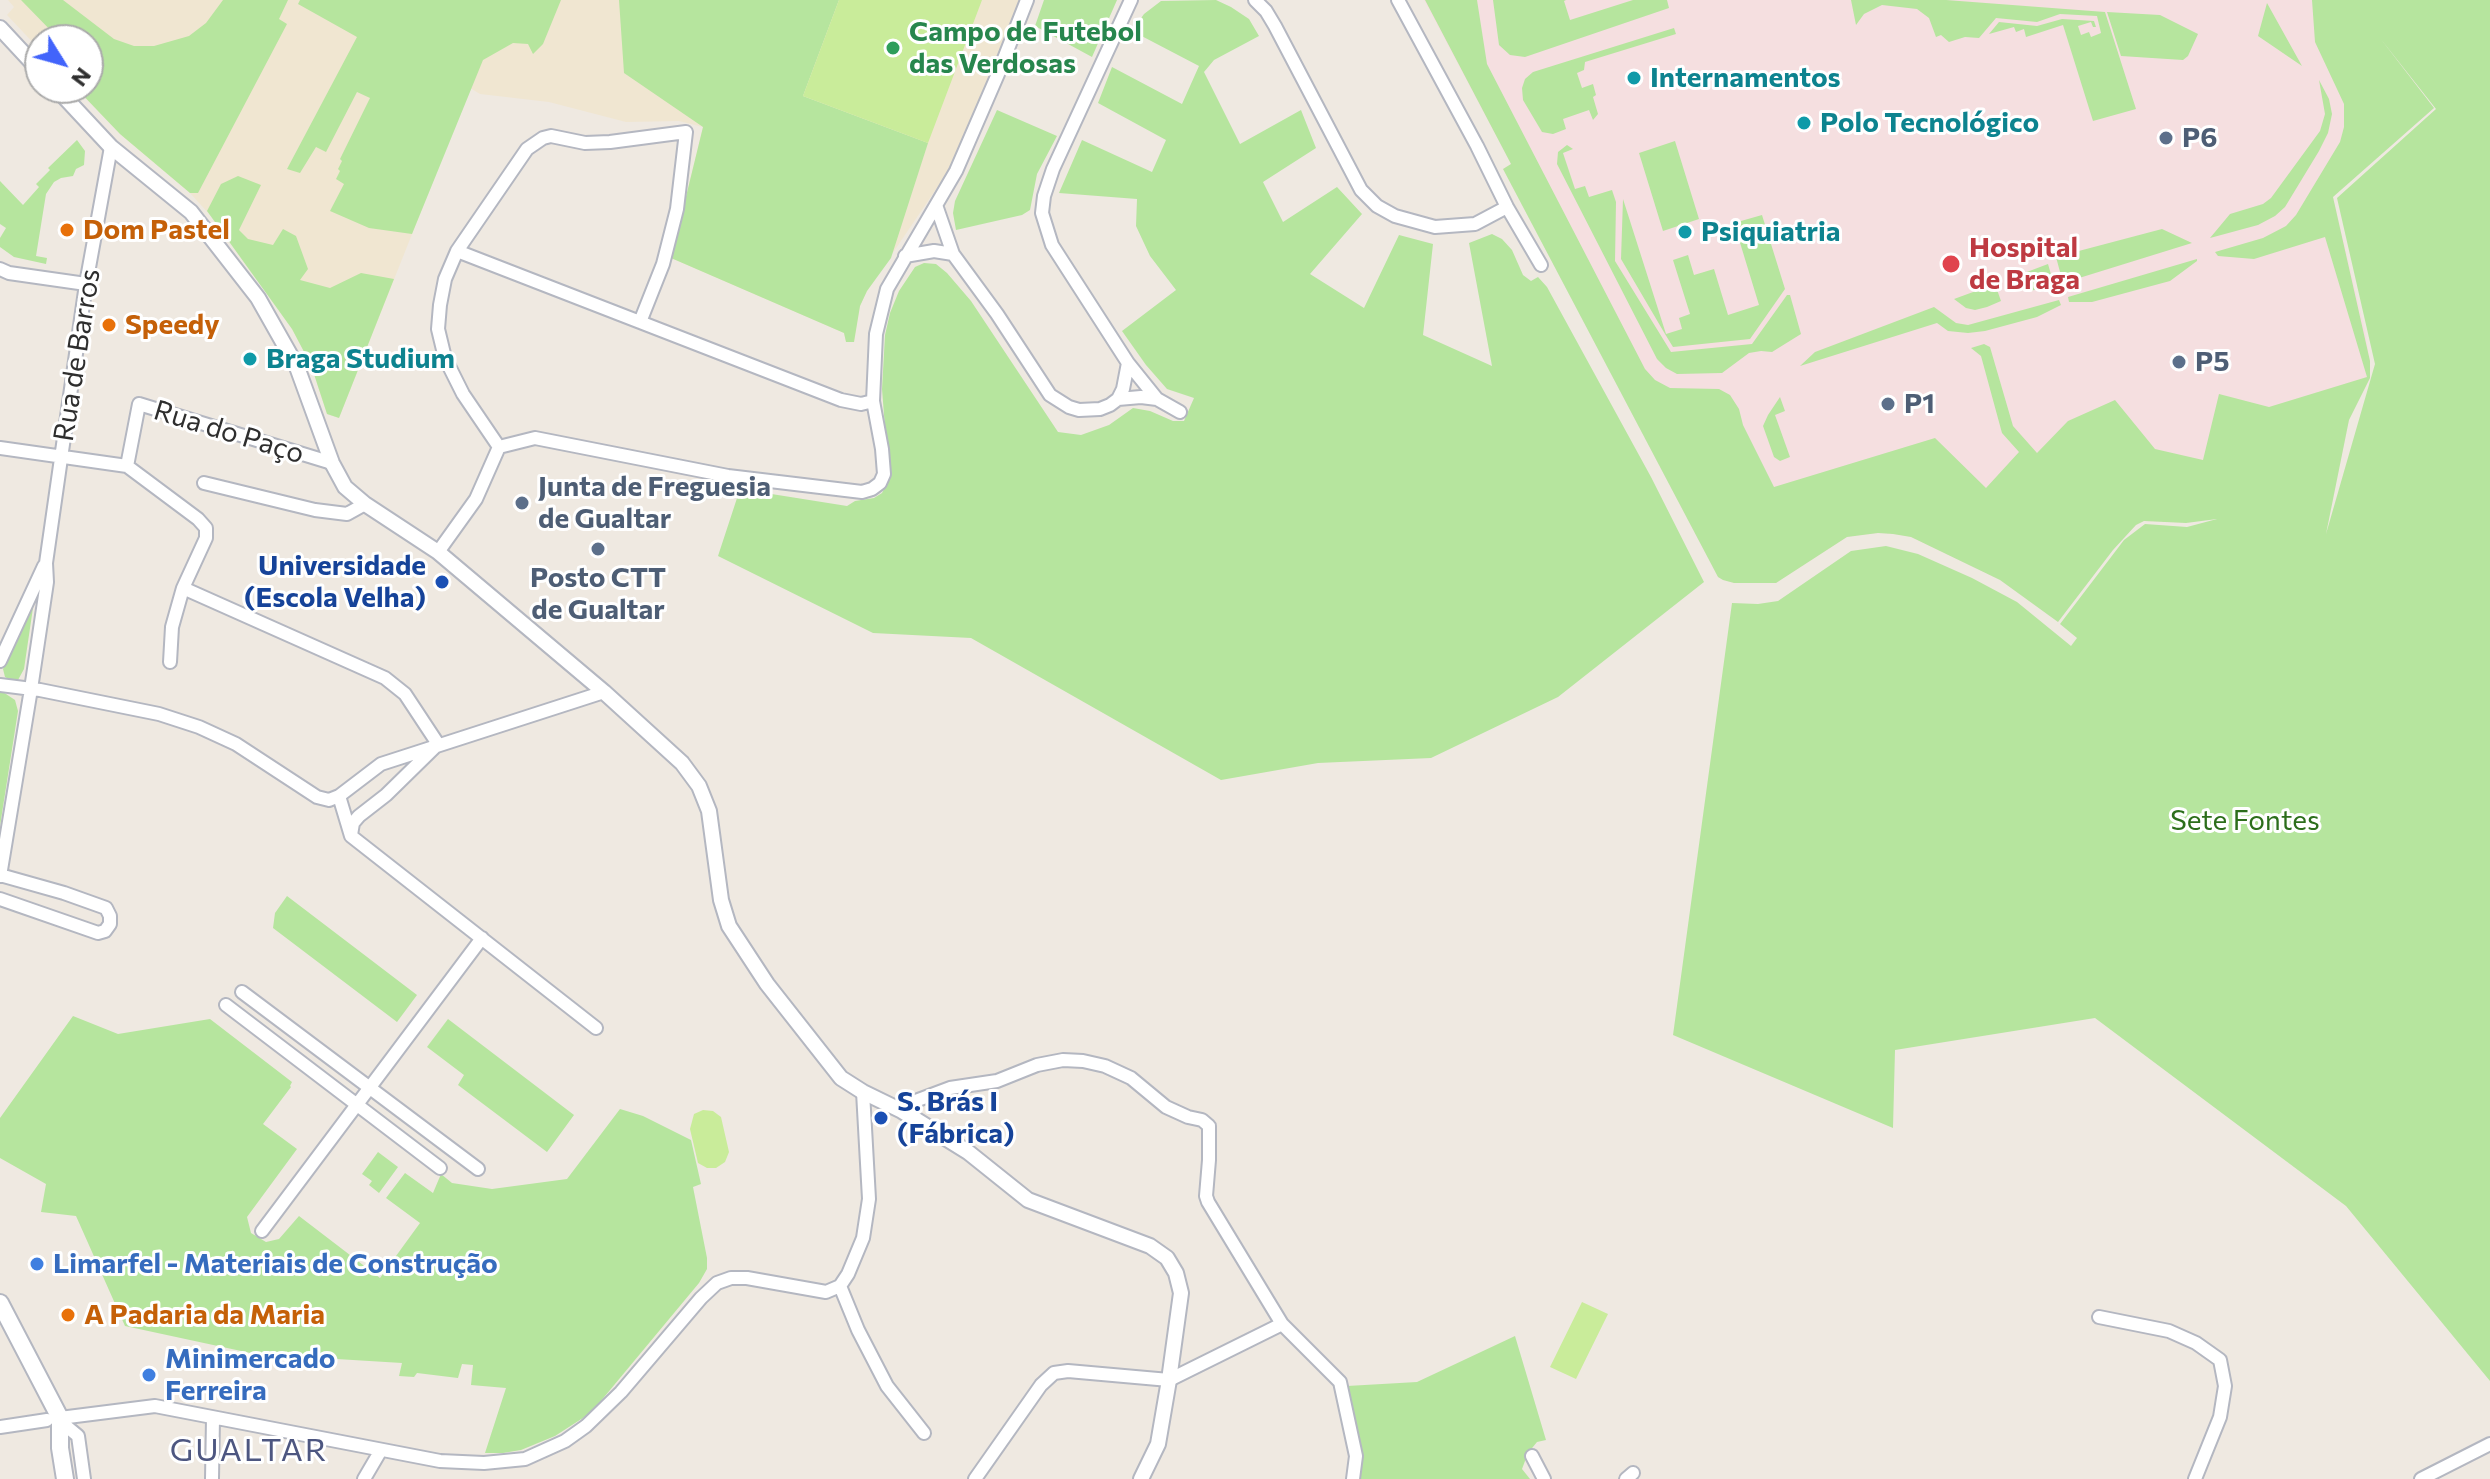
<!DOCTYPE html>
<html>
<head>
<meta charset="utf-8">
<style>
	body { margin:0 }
	#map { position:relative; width:2490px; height:1479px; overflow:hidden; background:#efe9e1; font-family:Commissioner,sans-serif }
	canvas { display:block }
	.north { position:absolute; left:24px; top:24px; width:80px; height:80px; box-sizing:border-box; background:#fff; border:2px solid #ababab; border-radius:50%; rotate:127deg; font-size:22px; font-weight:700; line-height:32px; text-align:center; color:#2e2e2e }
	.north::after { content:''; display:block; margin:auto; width:28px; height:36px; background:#4264fb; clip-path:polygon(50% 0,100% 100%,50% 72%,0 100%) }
</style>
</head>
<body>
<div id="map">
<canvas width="2490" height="1479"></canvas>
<div class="north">N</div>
</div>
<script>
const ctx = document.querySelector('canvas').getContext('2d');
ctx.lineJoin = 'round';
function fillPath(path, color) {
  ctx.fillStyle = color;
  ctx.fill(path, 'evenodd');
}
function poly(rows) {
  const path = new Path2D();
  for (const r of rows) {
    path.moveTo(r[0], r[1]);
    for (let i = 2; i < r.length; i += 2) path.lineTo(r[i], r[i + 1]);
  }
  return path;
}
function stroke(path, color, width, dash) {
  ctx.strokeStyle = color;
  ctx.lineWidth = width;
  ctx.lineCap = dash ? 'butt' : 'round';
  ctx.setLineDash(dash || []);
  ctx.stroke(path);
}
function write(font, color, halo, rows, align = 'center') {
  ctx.font = font + ' Commissioner,sans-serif';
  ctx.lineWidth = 6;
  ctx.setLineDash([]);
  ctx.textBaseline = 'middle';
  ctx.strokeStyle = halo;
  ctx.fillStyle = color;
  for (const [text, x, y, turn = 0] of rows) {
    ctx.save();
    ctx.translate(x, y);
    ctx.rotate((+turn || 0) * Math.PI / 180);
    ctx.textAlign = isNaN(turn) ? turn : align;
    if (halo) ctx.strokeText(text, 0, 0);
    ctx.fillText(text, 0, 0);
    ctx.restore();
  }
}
fillPath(poly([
	[8,0,1019,0,997,59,949,170,867,291,860,306,854,342,846,342,844,333,671,258,703,127,679,121,626,122,549,102,480,94,470,88,339,418,327,414,311,365,292,329,220,226,190,193,120,134,76,88,88,88,88,40,40,40,40,50,7,15,14,7]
]), '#f0e6d1');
fillPath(poly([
	[1424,0,2350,0,2434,108,2333,197,2365,331,2370,361,2370,378,2349,420,2322,550,2230,516,2186,523,2143,521,2136,525,2113,550,2058,622,2000,580,1911,537,1893,534,1878,533,1847,537,1776,583,1734,583,1723,580,1718,577,1503,169,1511,164]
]), '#f5dfe0');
fillPath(poly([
	[21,0,63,0,114,39,134,46,154,46,189,36,206,23,223,0,288,0,279,19,287,24,198,193,190,193,120,134,76,88,88,88,88,40,60,40],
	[300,0,561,0,543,44,533,54,528,44,513,43,483,60,412,234,369,228,330,211,344,184,336,179,340,171,338,169,342,161,340,159,370,98,357,92,326,152,316,147,300,173,287,169,357,37,298,4],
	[619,0,839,0,803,96,928,143,891,258,867,291,860,306,854,342,846,342,844,333,671,258,703,127,624,73],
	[1044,0,1117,0,1092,57,1035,26],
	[1216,0,1231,7,1249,19,1259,36,1214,60,1204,72,1240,144,1301,110,1316,148,1263,182,1283,222,1337,187,1362,214,1310,274,1364,308,1399,235,1433,244,1423,335,1492,366,1469,243,1492,234,1502,239,1512,250,1523,275,1531,281,1538,277,1547,287,1651,477,1704,582,1558,697,1431,758,1318,763,1221,780,971,638,873,633,718,556,740,489,847,506,855,501,874,498,882,493,887,483,888,466,882,389,885,335,890,313,899,291,915,267,924,263,936,264,947,273,971,301,1058,432,1081,435,1109,425,1133,408,1150,411,1173,421,1184,421,1194,398,1167,389,1146,365,1122,331,1176,290,1150,256,1136,226,1137,199,1059,193,1082,140,1152,172,1166,140,1098,103,1112,67,1182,104,1199,66,1132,31,1144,14,1161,1],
	[1425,0,1477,0,1487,64,1645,369,1655,380,1670,388,1719,389,1730,395,1739,409,1743,425,1774,487,1935,438,1986,488,2019,452,2002,433,1981,356,1971,348,1984,344,1990,347,2013,426,2037,453,2068,421,2115,400,2155,449,2203,460,2219,394,2269,407,2367,377,2325,237,2254,259,2218,256,2215,252,2263,238,2286,226,2296,215,2340,142,2344,127,2344,104,2315,42,2312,0,2490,0,2490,1381,2346,1206,2095,1018,1895,1050,1893,1128,1673,1035,1732,603,1758,604,1778,601,1851,551,1886,546,1918,554,1972,578,2017,602,2071,646,2077,638,2060,624,2124,540,2145,524,2187,527,2217,519,2186,523,2144,521,2136,525,2113,550,2058,622,2000,580,1911,537,1893,534,1878,533,1847,537,1776,583,1734,583,1723,580,1718,577,1503,169,1511,164],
	[2380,38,2436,109,2337,198,2375,364,2326,534,2349,420,2370,378,2370,361,2333,197,2434,108],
	[1493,0,1566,0,1564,1,1570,20,1633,0,1667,0,1669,8,1525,57,1510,55,1499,45],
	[1851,0,1946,0,2105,12,2136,109,2093,121,2063,25,2026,37,2024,29,2016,32,2014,27,1989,34,1999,22,2037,26,2062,19,2094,21,2096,27,2093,27,2091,22,2078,26,2081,35,2089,32,2091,37,2101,33,2097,16,2060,14,2037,22,1996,18,1979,38,1965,37,1949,42,1941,35,1936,37,1929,18,1917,9,1882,5,1864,14,1856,25],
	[2267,3,2302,66,2258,36],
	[2107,12,2160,15,2198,34,2188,56,2183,60,2121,56],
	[1674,28,1676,34,1585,62,1584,70,1577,73,1582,88,1593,84,1596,95,1593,97,1598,114,1593,120,1589,110,1563,119,1566,129,1553,134,1542,132,1523,100,1522,88,1525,79,1533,72],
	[2319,80,2329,99,2332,114,2328,133,2319,151,2285,207,2275,216,2258,225,2210,238,2230,214,2263,204,2271,198,2320,131,2325,114],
	[997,110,1057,136,1037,174,1030,210,1022,215,956,230,953,213,955,201],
	[77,140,85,151,84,165,76,169,73,176,61,178,54,182,46,194,36,256,47,258,46,264,14,257,0,247,0,238,6,228,0,224,0,181,23,205,39,187,36,184,50,170,48,168],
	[1675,141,1699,219,1663,231,1639,153],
	[1567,145,1573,149,1563,153,1575,189,1585,186,1589,197,1612,190,1616,202,1615,261,1671,352,1752,344,1787,295,1790,295,1801,334,1772,352,1761,351,1749,353,1722,373,1677,374,1666,368,1657,359,1557,164,1558,152],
	[238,176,261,185,239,230,248,239,273,245,283,229,296,236,308,269,300,280,330,288,361,273,394,279,339,418,327,414,311,365,292,329,207,211,221,184],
	[1623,199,1666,334,1682,329,1679,318,1690,314,1673,260,1688,255,1694,275,1714,269,1728,315,1759,305,1734,223,1762,215,1785,289,1750,339,1673,347,1665,334,1621,259],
	[2162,229,2192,243,2063,283,2056,257],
	[2197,259,2197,261,2170,281,2092,302,2069,302,2068,297],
	[2048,264,2054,285,2030,291,2020,289,2011,278],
	[1995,284,2001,301,1987,307,1975,310,1966,308,1954,299],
	[2059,300,2061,305,2037,317,1985,331,1968,333,1948,331,1937,323,1800,366,1815,352,1934,307,1956,323,1968,325],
	[1780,397,1785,411,1775,415,1790,457,1780,461,1774,457,1763,426,1768,415],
	[34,601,24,669,18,680,12,681,5,677,3,669],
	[3,692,15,700,18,711,0,826,0,693],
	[287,896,417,995,397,1022,273,928,275,913],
	[73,1016,118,1034,210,1019,292,1082,290,1086,291,1087,263,1124,297,1149,247,1217,251,1233,266,1242,279,1239,299,1216,380,1278,420,1223,386,1198,405,1173,433,1193,441,1174,452,1183,492,1189,567,1179,620,1109,643,1116,691,1140,701,1184,693,1187,707,1258,707,1269,699,1283,600,1402,586,1416,555,1436,521,1450,503,1453,485,1453,506,1388,471,1385,473,1365,462,1364,458,1378,417,1373,414,1377,399,1376,402,1363,255,1354,125,1326,76,1216,41,1212,46,1184,0,1158,0,1118],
	[448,1019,574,1115,547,1152,458,1085,464,1075,427,1047],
	[378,1152,398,1167,379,1193,369,1185,372,1181,362,1174],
	[1515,1336,1546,1440,1537,1442,1528,1453,1522,1469,1530,1479,1358,1479,1359,1445,1347,1386,1417,1382]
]), '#b6e59e');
fillPath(poly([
	[839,0,982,0,928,143,803,96],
	[703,1110,713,1111,721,1117,729,1152,725,1162,716,1168,707,1168,698,1163,690,1129,694,1114],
	[1582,1302,1608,1314,1576,1379,1550,1367]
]), '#c9ec9a');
const minor = poly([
	[1131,0,1053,169,1044,196,1042,213,1052,245,1128,363,1157,399],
	[1255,0,1266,11,1275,26,1361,190,1377,206,1395,216,1435,227,1475,224,1507,207],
	[1398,0,1477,146,1507,207,1541,265],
	[936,205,953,254,997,314,1050,395,1069,407,1079,410,1100,409,1110,405,1118,399,1123,389,1128,363],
	[457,251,841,400,861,404,873,401],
	[905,256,934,251,953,254],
	[0,269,9,273,86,284],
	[1118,399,1141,397,1157,399,1180,412],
	[499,447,535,438,728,476,862,492,872,489,880,483,884,474,882,449,873,401,876,334,887,289,956,171,998,74,1027,0],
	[499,447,463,394,445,358,438,329,440,305,445,279,457,251,527,149,543,138,551,136,585,143,610,142,686,132,677,209,663,264,640,322],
	[0,448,127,466,198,519,206,528,206,538,183,588],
	[127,466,139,404,332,463],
	[204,483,315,510,347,514,365,504],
	[438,552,476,499,499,447],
	[0,661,44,566],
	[170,662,172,627,183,588,385,678,405,694,438,744],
	[0,685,40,690,159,714,199,727,236,744,317,797,329,800,339,796,381,764,604,692],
	[339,796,351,836,596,1028],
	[351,835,353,823,359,816,386,795,436,746],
	[0,876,31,689,47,582,46,563,86,284,111,147],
	[0,899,98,933,105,931,110,924,110,916,106,908,64,893,0,875],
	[242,992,478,1169],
	[226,1005,440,1168],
	[902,1111,918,1100,950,1088,997,1081,1037,1065,1063,1060,1083,1061,1105,1066,1131,1078,1166,1107,1188,1117,1202,1120,1209,1126,1209,1160,1206,1196,1208,1202,1282,1324,1169,1380,1068,1371,1054,1373,1041,1385,975,1479],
	[262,1231,482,938],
	[840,1286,848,1274,863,1238,869,1199,863,1092],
	[840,1286,858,1330,887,1386,924,1433],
	[2099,1317,2169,1331,2196,1343,2220,1360,2225,1386,2220,1417,2195,1479],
	[1282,1324,1340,1382,1356,1456,1353,1479],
	[60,1418,155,1406,440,1461,484,1463,525,1459,565,1441,586,1426,621,1392,701,1298,717,1283,731,1278,747,1278,826,1292,840,1286],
	[60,1421,78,1436,84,1479],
	[0,1427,47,1420],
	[1532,1456,1544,1479],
	[212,1479,213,1418],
	[364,1479,381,1450],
	[1626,1479,1633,1473],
	[2421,1479,2490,1444]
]);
const tertiary = poly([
	[0,28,40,71],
	[56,88,111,147,191,212,258,298,297,367,332,463,345,487,365,504,438,552,604,692,682,763,699,786,709,811,721,900,729,926,767,984,841,1078,863,1092,902,1111,968,1152,1028,1200,1150,1246,1167,1258,1176,1273,1181,1293,1169,1380,1158,1444,1141,1479]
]);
const secondary = poly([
	[0,1303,60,1418,60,1448,65,1479]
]);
stroke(minor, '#b4b7c1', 16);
stroke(tertiary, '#b4b7c1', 18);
stroke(secondary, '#b4b7c1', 20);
stroke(minor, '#fff', 12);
stroke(tertiary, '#fff', 14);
stroke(secondary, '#fff', 16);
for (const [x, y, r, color] of [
	[893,48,8,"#2e9e5b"],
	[1634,78,8,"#0f9aa8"],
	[1804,123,8,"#0f9aa8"],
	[2166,138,8,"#5c6f8a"],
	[67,230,8,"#e8710a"],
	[1685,232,8,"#0f9aa8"],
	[1951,264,10,"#e0444e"],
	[109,325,8,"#e8710a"],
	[250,359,8,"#0f9aa8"],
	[2179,362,8,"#5c6f8a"],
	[1888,404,8,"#5c6f8a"],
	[522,503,8,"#5c6f8a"],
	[598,549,8,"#5c6f8a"],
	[442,582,8,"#1a4fb4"],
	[881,1118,8,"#1a4fb4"],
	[37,1264,8,"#3f7fe0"],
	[68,1315,8,"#e8710a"],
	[149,1375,8,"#3f7fe0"]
]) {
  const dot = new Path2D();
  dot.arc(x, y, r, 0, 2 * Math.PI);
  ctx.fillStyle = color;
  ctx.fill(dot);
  stroke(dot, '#fff', 3);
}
write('bold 28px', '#27864d', '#fff', [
	["Campo de Futebol",909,32],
	["das Verdosas",909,64]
], 'left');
write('bold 28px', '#0d838f', '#fff', [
	["Internamentos",1650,78],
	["Polo Tecnológico",1820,123],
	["Psiquiatria",1701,232],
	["Braga Studium",266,359]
], 'left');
write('bold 28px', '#4e5e75', '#fff', [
	["P6",2182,138],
	["P5",2195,362],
	["P1",1904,404],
	["Junta de Freguesia",538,487],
	["de Gualtar",538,519],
	["Posto CTT",598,578,"center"],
	["de Gualtar",598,610,"center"]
], 'left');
write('bold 28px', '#c56008', '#fff', [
	["Dom Pastel",83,230],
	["Speedy",125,325],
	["A Padaria da Maria",84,1315]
], 'left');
write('bold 28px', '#be3a42', '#fff', [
	["Hospital",1969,248],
	["de Braga",1969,280]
], 'left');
write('28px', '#2e2e2e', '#fff', [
	["Rua de Barros",77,355,-81],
	["Rua do Paço",229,432,17]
]);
write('bold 28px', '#164399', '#fff', [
	["Universidade",426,566],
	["(Escola Velha)",426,598],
	["S. Brás I",897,1102,"left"],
	["(Fábrica)",897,1134,"left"]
], 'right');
write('28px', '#2c6e1b', '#fff', [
	["Sete Fontes",2245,821]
]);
write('bold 28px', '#366cbe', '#fff', [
	["Limarfel - Materiais de Construção",53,1264],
	["Minimercado",165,1359],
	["Ferreira",165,1391]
], 'left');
ctx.letterSpacing = '2px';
write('32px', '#4d5680', '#fff', [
	["GUALTAR",249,1450]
]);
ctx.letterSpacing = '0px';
</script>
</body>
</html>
